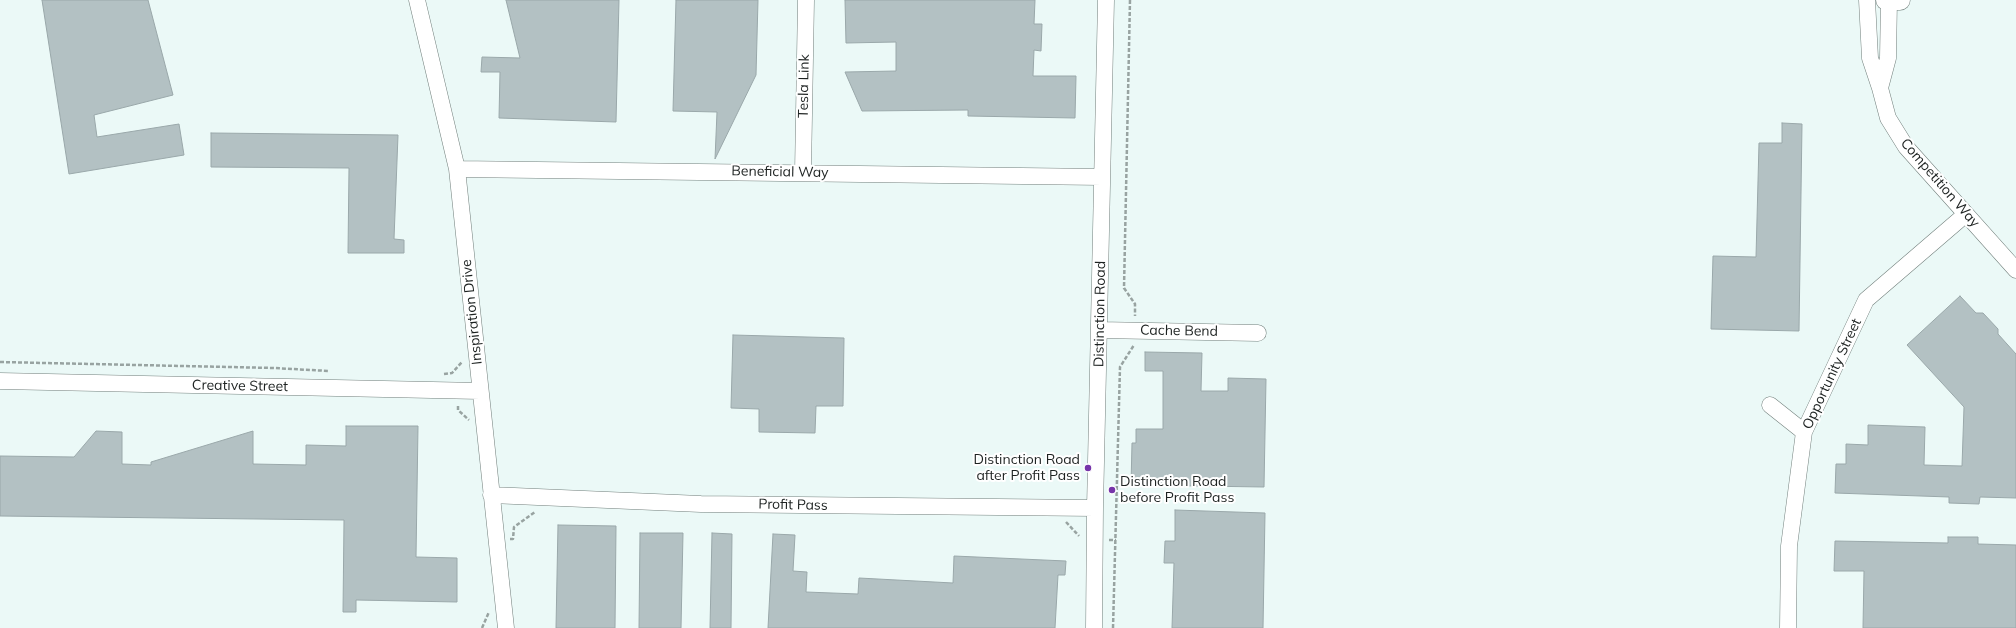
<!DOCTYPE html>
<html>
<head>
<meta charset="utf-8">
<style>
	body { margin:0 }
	canvas { display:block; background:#ebf9f7 }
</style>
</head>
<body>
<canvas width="2016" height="628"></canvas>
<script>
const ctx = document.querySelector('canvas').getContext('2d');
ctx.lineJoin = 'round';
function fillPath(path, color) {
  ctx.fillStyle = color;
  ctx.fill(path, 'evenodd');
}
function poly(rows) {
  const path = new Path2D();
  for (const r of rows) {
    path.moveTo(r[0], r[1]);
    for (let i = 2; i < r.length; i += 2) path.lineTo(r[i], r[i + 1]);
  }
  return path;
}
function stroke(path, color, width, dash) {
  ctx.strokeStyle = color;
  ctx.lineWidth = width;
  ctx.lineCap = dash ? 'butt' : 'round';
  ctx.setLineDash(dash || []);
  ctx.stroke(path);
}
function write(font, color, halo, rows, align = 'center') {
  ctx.font = font + ' Mulish,sans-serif';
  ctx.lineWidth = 4;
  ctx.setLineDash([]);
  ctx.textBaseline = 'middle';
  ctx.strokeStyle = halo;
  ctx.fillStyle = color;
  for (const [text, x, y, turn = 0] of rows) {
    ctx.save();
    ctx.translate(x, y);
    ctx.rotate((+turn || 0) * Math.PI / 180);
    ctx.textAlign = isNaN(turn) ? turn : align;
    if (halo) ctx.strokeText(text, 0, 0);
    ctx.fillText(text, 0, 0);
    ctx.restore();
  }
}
const building = poly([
	[42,0,148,0,173,95,94,115,97,137,179,124,184,155,69,174,42,0],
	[506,0,619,0,616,122,499,118,500,72,481,72,482,57,520,58,506,0],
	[676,0,758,0,756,75,715,159,717,112,673,111,676,0],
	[845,0,1035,0,1034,24,1042,24,1041,51,1034,50,1033,76,1076,76,1075,118,968,116,968,110,862,111,845,72,896,71,896,42,846,43,845,0],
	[1782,123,1802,124,1799,331,1711,329,1713,256,1756,257,1759,143,1782,143,1782,123],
	[211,133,398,135,394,239,404,240,404,253,348,253,349,168,211,167,211,133],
	[1960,296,1976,313,1983,313,1998,329,1998,334,2016,354,2016,498,1980,497,1979,504,1949,503,1949,497,1835,493,1836,464,1846,464,1846,444,1868,445,1868,425,1925,427,1924,465,1962,466,1964,407,1907,345,1960,296],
	[733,335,844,338,843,406,816,406,815,433,759,432,759,409,731,408,733,335],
	[1145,352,1202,353,1201,391,1228,391,1228,378,1266,379,1264,487,1131,485,1132,443,1136,443,1136,429,1163,429,1163,371,1145,371,1145,352],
	[346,426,418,426,416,557,457,558,457,602,356,600,356,612,343,612,344,520,0,516,0,456,74,457,96,431,122,432,122,464,151,465,151,462,253,431,253,464,306,465,306,445,346,446,346,426],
	[1175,510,1265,513,1263,628,1172,628,1174,563,1164,563,1165,541,1175,541,1175,510],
	[558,525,616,526,615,628,556,628,558,525],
	[640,533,683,533,681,628,639,628,640,533],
	[712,533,732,534,731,628,710,628,712,533],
	[773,534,795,535,793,571,807,572,806,592,858,594,859,578,953,583,954,556,1066,561,1065,575,1058,575,1055,628,768,628,773,534],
	[1948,537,1978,537,1978,544,2016,545,2016,628,1863,628,1864,571,1834,571,1835,541,1948,543,1948,537]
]);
fillPath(building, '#b3c1c3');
stroke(building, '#9aa8aa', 1);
const minor = poly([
	[417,0,457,169,506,628],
	[1867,0,1870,58,1880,88,1888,118,1906,147,2016,270],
	[1880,88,1888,58,1889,0],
	[457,169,1102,177],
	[803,172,806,0],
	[1099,330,1258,333],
	[0,381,480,391],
	[1770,405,1804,432],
	[491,495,701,504,1095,508],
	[1094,628,1095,508,1106,0],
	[1788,628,1789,546,1804,432,1866,300,1966,214]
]);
const tertiary = poly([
	[1886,0,1900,0]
]);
stroke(minor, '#73807d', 17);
stroke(tertiary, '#73807d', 21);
stroke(poly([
	[1130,0,1124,288,1135,304,1135,316],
	[0,362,274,368,329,371],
	[444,374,452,373,462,362],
	[458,406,458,410,469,420],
	[1066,522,1079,536],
	[510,539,513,539,514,527,535,512],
	[1109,540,1116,540],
	[482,628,489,612],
	[1113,628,1120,367,1134,345]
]), '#98a3a1', 2.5, [4, 2]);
stroke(minor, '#fff', 16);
stroke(tertiary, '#fff', 20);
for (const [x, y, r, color] of [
	[1088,468,4,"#7634a9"],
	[1112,490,4,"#7634a9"]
]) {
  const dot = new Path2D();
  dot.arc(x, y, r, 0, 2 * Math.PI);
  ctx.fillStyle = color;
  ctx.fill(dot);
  stroke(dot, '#fff', 1.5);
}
write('14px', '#1d2221', '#fff', [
	["Tesla Link",804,86,-89],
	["Beneficial Way",780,172,1],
	["Competition Way",1940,183,49],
	["Inspiration Drive",472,312,-96],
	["Distinction Road",1100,314,-89],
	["Cache Bend",1179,331,1],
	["Opportunity Street",1832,374,-65],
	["Creative Street",240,386,1],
	["Profit Pass",793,505,1]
]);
write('14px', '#1d2221', '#fff', [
	["Distinction Road",1080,460],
	["after Profit Pass",1080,476],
	["Distinction Road",1120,482,"left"],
	["before Profit Pass",1120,498,"left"]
], 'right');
</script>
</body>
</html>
